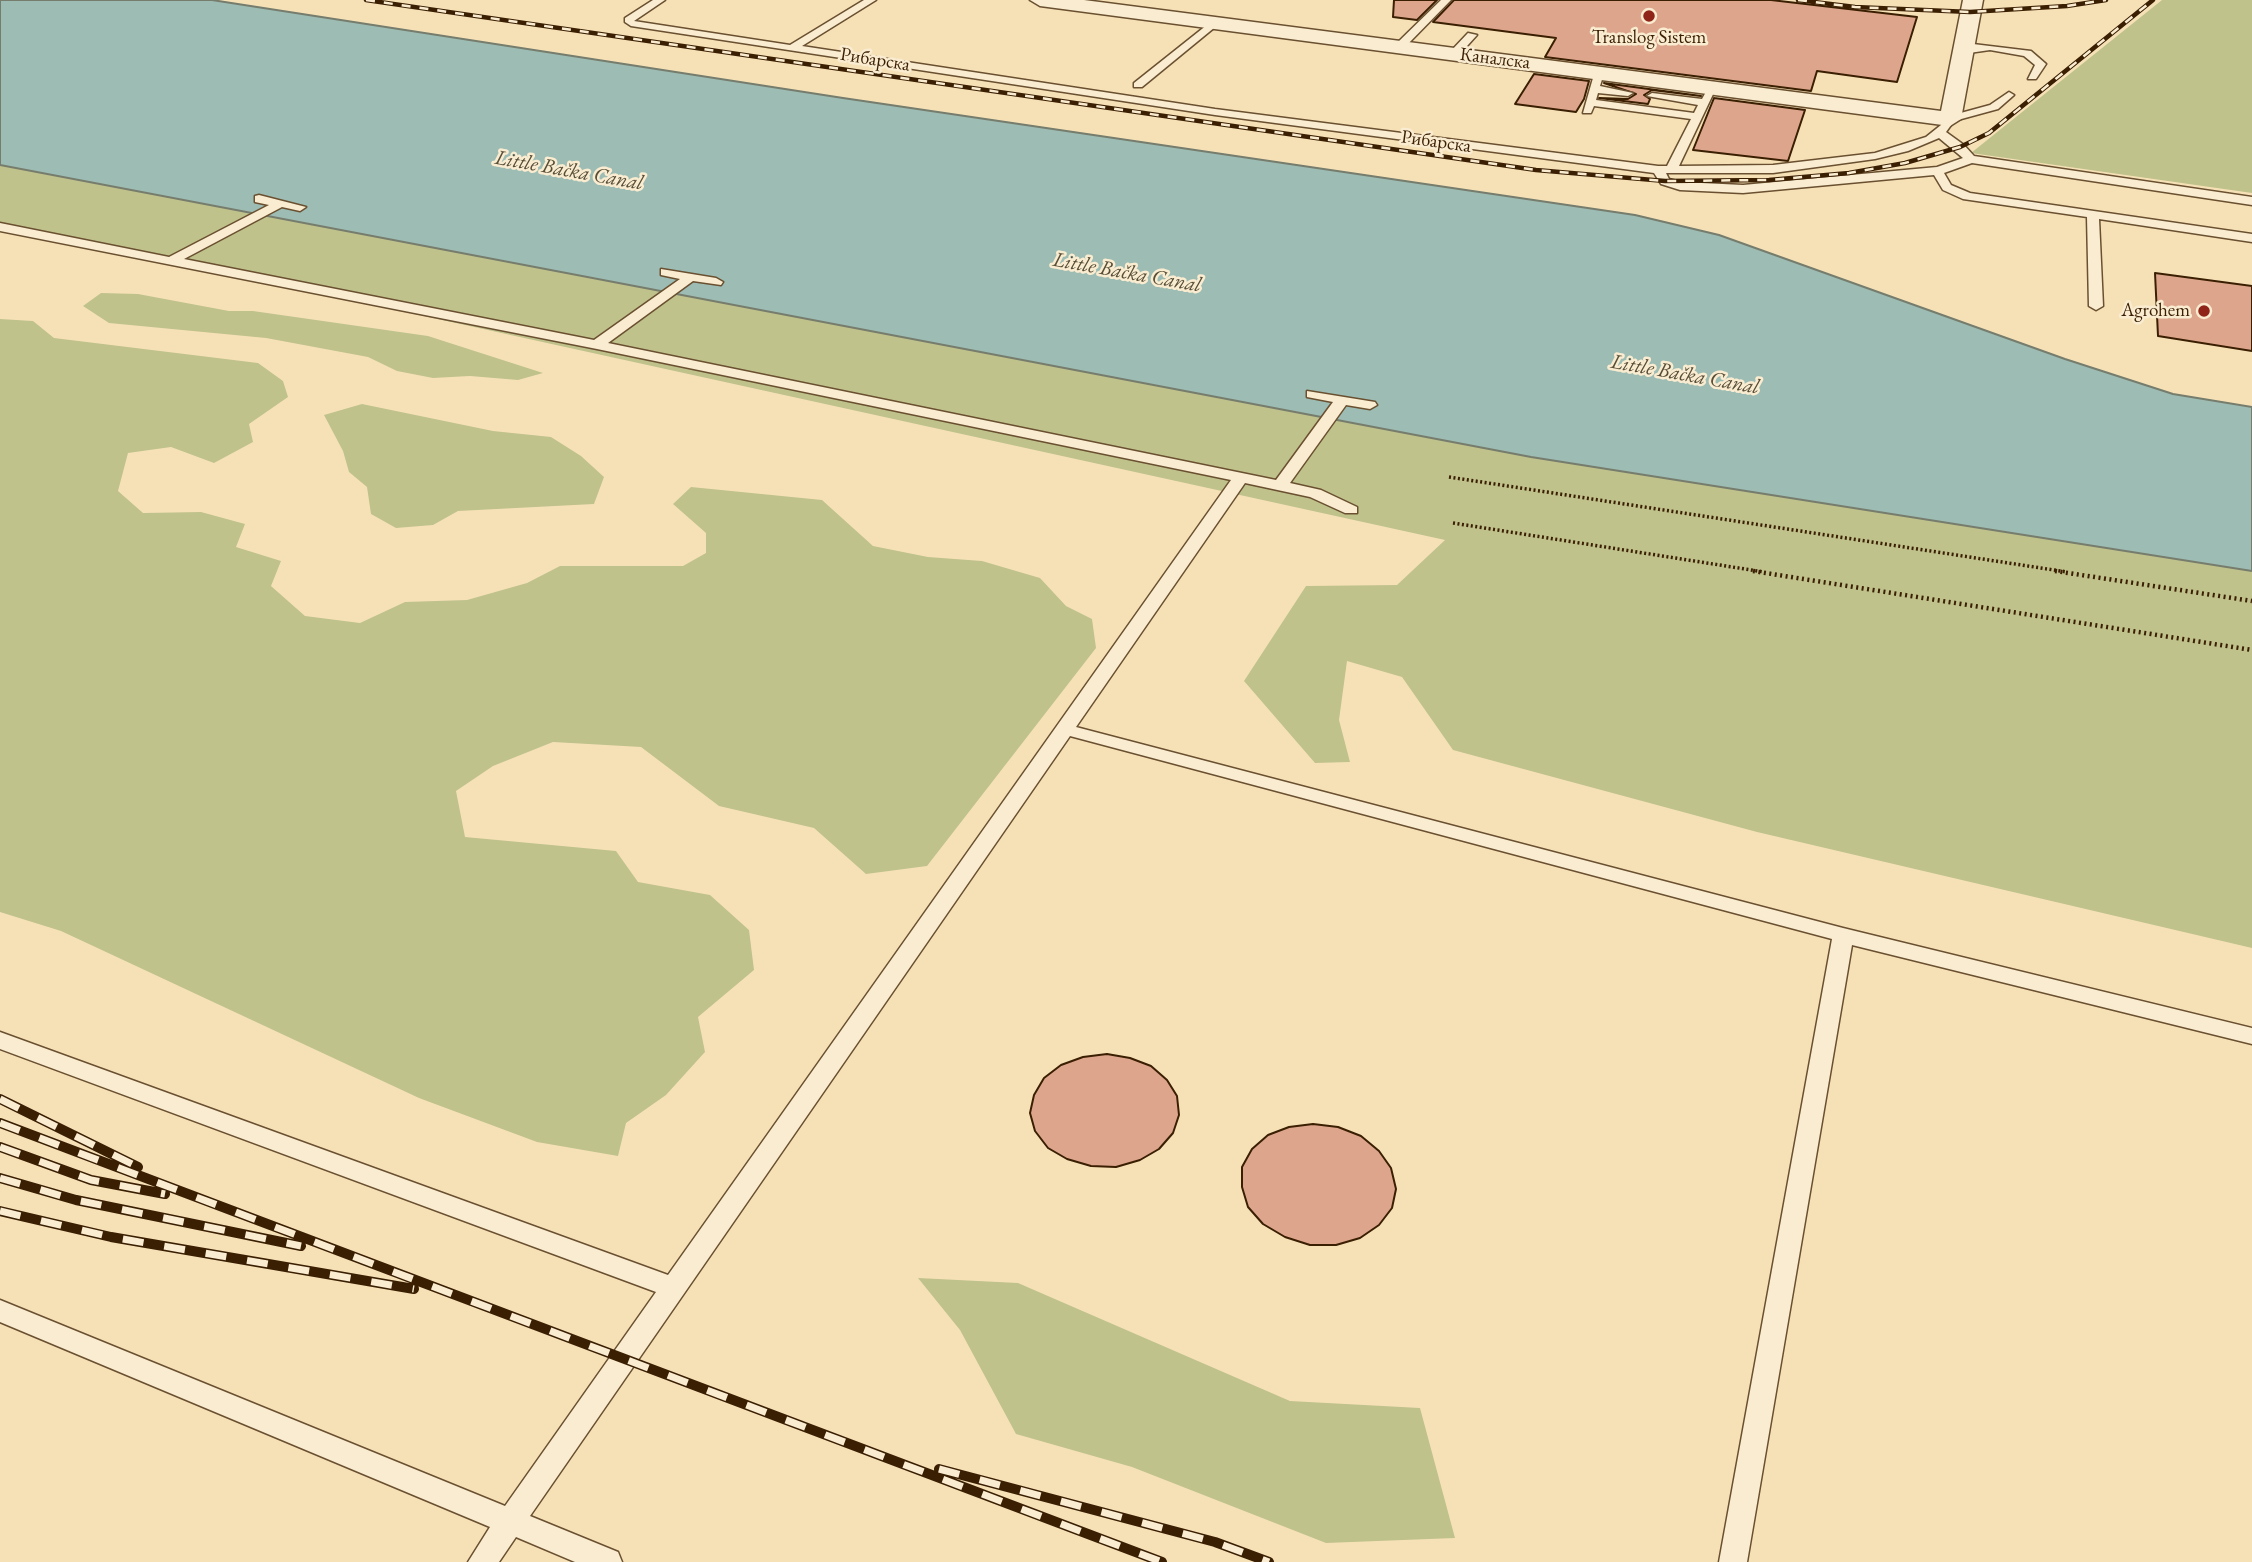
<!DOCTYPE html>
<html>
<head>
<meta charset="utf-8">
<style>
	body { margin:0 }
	canvas { display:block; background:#f6e1b7 }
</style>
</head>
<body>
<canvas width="2252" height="1562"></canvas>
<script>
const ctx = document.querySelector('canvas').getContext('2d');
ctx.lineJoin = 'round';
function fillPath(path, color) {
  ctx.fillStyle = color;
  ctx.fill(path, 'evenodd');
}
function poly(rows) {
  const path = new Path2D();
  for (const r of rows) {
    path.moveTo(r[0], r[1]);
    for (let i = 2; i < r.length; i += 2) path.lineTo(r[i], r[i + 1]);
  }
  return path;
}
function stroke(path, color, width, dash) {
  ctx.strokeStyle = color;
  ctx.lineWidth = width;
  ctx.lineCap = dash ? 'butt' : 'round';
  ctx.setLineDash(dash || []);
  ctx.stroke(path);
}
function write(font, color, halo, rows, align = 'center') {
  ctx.font = font + ' "EB Garamond",serif';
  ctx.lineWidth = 5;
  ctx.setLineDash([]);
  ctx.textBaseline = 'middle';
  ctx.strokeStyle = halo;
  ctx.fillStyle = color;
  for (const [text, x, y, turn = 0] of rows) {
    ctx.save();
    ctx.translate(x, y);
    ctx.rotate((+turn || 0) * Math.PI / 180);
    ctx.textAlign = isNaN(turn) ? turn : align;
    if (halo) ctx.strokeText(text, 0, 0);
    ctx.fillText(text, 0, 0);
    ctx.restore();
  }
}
fillPath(poly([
	[2162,0,2252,0,2252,193,1971,153],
	[0,165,1531,457,2252,571,2252,948,1757,832,1453,750,1402,677,1347,661,1339,720,1350,762,1315,763,1244,681,1306,586,1397,585,1445,540,0,223],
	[101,293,138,294,229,311,253,311,428,336,543,373,518,380,470,376,433,378,397,371,368,357,266,338,109,323,83,306],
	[0,319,33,321,54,338,258,363,283,381,288,397,249,424,253,442,214,463,171,447,128,453,118,491,143,513,201,512,245,524,236,547,281,561,271,586,305,616,360,623,405,602,467,600,527,583,560,566,683,566,706,553,706,533,673,504,691,487,822,500,873,546,928,557,982,561,1040,578,1066,606,1092,619,1096,648,927,866,866,874,814,828,719,806,641,747,553,742,493,766,456,791,465,837,616,851,638,882,710,895,749,930,754,970,698,1017,705,1052,666,1095,626,1123,618,1156,537,1142,419,1098,61,931,0,912],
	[362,404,493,431,551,437,581,456,604,477,594,504,458,511,433,525,396,528,371,514,367,487,349,472,343,451,324,415],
	[918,1278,1018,1283,1290,1401,1420,1408,1455,1538,1326,1543,1132,1467,1016,1434,960,1330]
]), '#c0c28c');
const water = poly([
	[0,0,212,0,843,98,1635,215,1719,235,2065,359,2173,394,2252,407,2252,571,1531,457,0,165,0,0]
]);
fillPath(water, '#9dbcb4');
stroke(water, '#767d6d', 2);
const building = poly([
	[1394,0,1437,0,1417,20,1393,17,1394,0],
	[1454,0,1771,0,1917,17,1897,82,1817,71,1811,91,1545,57,1556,38,1433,22,1454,0],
	[1534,74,1589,81,1584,99,1576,112,1515,104,1534,74],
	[1604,83,1701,96,1652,90,1644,95,1650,99,1648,104,1599,98,1628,99,1636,94,1604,83],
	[1714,98,1805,110,1788,161,1693,150,1714,98],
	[2155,273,2252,286,2252,351,2158,336,2155,273],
	[1107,1054,1130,1058,1151,1066,1167,1080,1177,1096,1179,1115,1173,1133,1159,1149,1140,1160,1116,1167,1091,1166,1067,1159,1048,1148,1035,1131,1030,1113,1034,1095,1044,1078,1061,1065,1083,1057,1107,1054],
	[1313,1124,1338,1127,1361,1136,1379,1151,1391,1168,1396,1189,1392,1208,1379,1225,1360,1238,1336,1245,1310,1245,1285,1237,1263,1224,1248,1207,1242,1187,1242,1167,1252,1149,1268,1135,1289,1127,1313,1124]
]);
fillPath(building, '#dda68c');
stroke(building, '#3b1f03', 2);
const service = poly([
	[653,0,665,0,634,21,790,45,864,0,876,0,802,46,1215,109,1658,166,1667,166,1691,119,1594,106,1591,113,1583,113,1595,71,1604,73,1600,86,1633,93,1628,96,1598,93,1596,100,1694,113,1698,105,1647,96,1652,93,1702,99,1707,90,1715,90,1679,166,1773,165,1875,153,1926,137,1941,125,1946,117,1990,105,2009,92,2014,95,1998,109,1954,121,1946,132,1964,145,1974,156,2252,197,2252,205,1972,163,1944,173,1951,185,1970,193,2252,234,2252,242,2099,219,2103,306,2096,310,2089,306,2087,217,1963,199,1943,190,1934,175,1743,193,1680,190,1661,184,1654,173,1215,115,631,26,625,22,625,18,653,0],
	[1939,138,1963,158,1937,167,1743,185,1681,182,1669,179,1666,173,1773,173,1875,159,1908,151,1939,138],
	[1441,0,1451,0,1403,49,1395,49,1395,45,1441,0],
	[1212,21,1220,23,1142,87,1134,87,1134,83,1212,21],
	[1468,33,1477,35,1458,56,1450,56,1450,52,1468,33],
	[1973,44,2031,51,2046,64,2036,79,2028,79,2035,65,2024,56,1990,50,1962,54,1957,51,1973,44],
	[259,195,306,207,300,211,282,207,184,259,594,340,680,279,661,275,661,269,716,278,723,282,721,285,693,281,608,343,1276,480,1333,402,1307,397,1307,391,1375,402,1377,405,1370,409,1346,405,1290,483,1321,490,1357,507,1357,513,1345,513,1310,497,1245,483,1076,727,1843,928,2252,1028,2252,1044,1852,945,1747,1562,1719,1562,1832,939,1070,736,530,1516,618,1552,622,1562,575,1562,516,1537,499,1562,468,1562,490,1527,0,1322,0,1300,505,1506,656,1292,0,1049,0,1032,668,1275,1231,480,597,349,0,231,0,223,169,257,269,205,255,202,255,196,259,195]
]);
const minor = poly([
	[1030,0,1084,0,1941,111,1963,0,1983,0,1961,119,1950,126,1040,6,1030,0]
]);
stroke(service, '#6a5030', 3);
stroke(minor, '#6a5030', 3);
stroke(poly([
	[1449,477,2067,572],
	[1453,523,1764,572]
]), '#3b1f03', 3.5, [2, 2.5]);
stroke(poly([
	[1753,571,2252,650],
	[2055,571,2252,601]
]), '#3b1f03', 4.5, [2, 3.5]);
fillPath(service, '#f9ecd0');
fillPath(minor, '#f9ecd0');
const railFar1 = poly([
	[366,0,1536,170,1665,181,1769,180,1849,173,1905,163,1960,147,1989,133,2153,0],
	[1798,0,1855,7,1970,12,2067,6,2106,0]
]);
const rail = poly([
	[0,1099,138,1167],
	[0,1123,1162,1562],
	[0,1147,91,1180,165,1194],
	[0,1178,76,1200,301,1246],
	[0,1211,111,1237,414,1289],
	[939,1469,1215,1542,1269,1562]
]);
stroke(railFar1, '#3b1f03', 4.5);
stroke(rail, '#3b1f03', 10);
stroke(railFar1, '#f9ecd0', 2.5, [9]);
stroke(rail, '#f9ecd0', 7, [21]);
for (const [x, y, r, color] of [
	[1649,16,7,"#8f2418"],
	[2204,311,7,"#8f2418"]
]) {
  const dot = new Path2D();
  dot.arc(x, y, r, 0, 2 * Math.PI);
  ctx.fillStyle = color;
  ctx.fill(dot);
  stroke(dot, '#f9ecd0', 2.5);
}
write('19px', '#3b1f03', '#f9ecd0', [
	["Translog Sistem",1649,38],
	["Agrohem",2190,311,"right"]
]);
write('19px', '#3b1f03', '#f9ecd0', [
	["Каналска",1495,59,7],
	["Рибарска",875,60,9],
	["Рибарска",1436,142,8]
]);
write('italic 21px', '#584e38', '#f9ecd0', [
	["Little Bačka Canal",569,171,10],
	["Little Bačka Canal",1127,273,10],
	["Little Bačka Canal",1685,375,10]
]);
</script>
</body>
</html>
